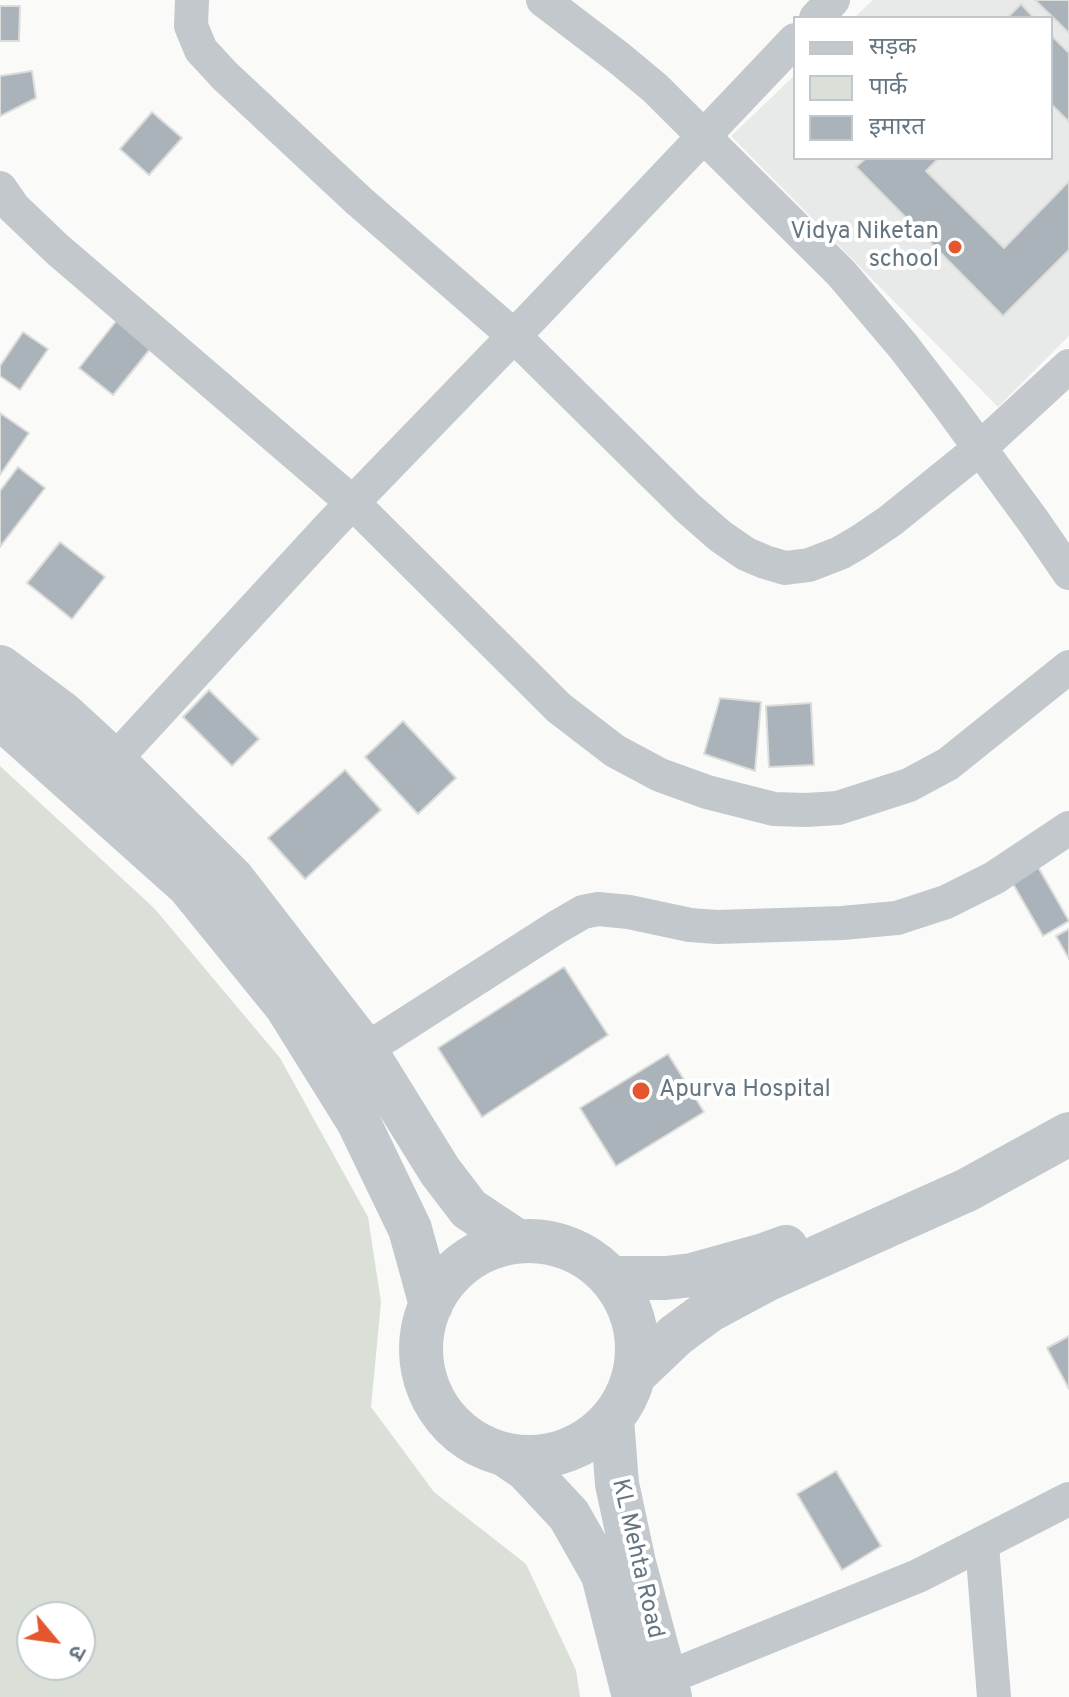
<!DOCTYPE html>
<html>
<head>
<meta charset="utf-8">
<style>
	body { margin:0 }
	#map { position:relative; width:1069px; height:1697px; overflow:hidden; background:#fafaf8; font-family:Overpass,"Noto Sans Devanagari",sans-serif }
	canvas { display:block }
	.legend { position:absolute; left:793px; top:16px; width:260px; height:144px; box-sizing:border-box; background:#fff; border:2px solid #c1c8cd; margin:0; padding:10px 14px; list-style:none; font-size:24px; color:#657683 }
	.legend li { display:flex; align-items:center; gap:16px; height:40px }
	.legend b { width:40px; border:2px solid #c1c8cd }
	.north { position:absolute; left:16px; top:1601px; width:80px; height:80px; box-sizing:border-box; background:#fff; border:2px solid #c1c8cd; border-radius:50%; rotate:119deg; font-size:22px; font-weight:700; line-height:32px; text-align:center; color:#657683 }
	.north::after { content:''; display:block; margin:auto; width:28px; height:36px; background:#e4572e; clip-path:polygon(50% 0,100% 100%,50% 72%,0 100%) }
</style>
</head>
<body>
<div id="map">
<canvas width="1069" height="1697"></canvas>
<ul class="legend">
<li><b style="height:10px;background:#c3c8cc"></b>सड़क</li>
<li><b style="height:22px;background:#dadfd7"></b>पार्क</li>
<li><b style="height:22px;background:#aab3b9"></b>इमारत</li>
</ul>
<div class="north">उ</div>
</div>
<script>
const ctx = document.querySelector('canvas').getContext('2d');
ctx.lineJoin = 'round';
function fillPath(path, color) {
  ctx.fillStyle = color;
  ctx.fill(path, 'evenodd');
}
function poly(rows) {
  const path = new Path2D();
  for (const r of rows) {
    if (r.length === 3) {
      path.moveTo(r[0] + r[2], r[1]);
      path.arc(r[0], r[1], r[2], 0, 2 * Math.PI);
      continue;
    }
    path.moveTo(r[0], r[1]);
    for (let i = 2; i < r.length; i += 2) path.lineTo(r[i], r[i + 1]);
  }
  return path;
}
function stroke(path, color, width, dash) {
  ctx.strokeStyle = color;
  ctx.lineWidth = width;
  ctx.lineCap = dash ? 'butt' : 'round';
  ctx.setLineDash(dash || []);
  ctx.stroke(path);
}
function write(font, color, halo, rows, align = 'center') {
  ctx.font = font + ' Overpass,sans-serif';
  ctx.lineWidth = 8;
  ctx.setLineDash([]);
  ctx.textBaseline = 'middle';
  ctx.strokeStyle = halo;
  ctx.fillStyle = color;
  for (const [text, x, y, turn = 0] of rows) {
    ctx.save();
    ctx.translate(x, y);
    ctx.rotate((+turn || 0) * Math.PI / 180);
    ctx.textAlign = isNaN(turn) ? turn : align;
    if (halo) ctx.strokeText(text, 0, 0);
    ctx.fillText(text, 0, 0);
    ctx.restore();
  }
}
fillPath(poly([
	[873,0,1069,0,1069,336,998,407,731,136,795,75,795,158,1051,158,1051,18,854,18]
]), '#e8e9e9');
fillPath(poly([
	[0,766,154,908,280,1058,368,1217,381,1302,371,1407,434,1492,526,1564,576,1670,580,1697,0,1697],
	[32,1617,80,1617,80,1665,32,1665]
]), '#dadfd7');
const building = poly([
	[1035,0,1069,0,1069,33,1035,0],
	[1021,4,1034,18,1007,18,1021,4],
	[0,6,20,6,19,41,0,41,0,6],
	[1051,35,1069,53,1069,122,1051,104,1051,35],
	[32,71,36,98,0,116,0,76,32,71],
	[152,112,182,138,149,175,120,149,152,112],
	[866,158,939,158,926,171,1004,248,1069,181,1069,250,1003,316,856,167,866,158],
	[117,320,151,348,113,395,79,368,117,320],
	[23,332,48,349,20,390,0,376,0,366,23,332],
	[0,413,29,433,0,475,0,413],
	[18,467,45,488,0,547,0,491,18,467],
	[60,542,105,577,72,619,27,583,60,542],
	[209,690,259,739,232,766,183,717,209,690],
	[720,698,761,702,755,771,704,754,720,698],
	[811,703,814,765,769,767,766,706,811,703],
	[403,721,456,778,418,814,365,757,403,721],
	[345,770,381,810,305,879,268,838,345,770],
	[1034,860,1069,921,1043,936,1008,875,1034,860],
	[1069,929,1069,959,1056,936,1069,929],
	[564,967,608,1035,482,1117,438,1048,564,967],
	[668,1054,704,1112,616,1166,580,1108,668,1054],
	[1069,1336,1069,1389,1047,1348,1069,1336],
	[836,1471,881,1546,842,1570,797,1494,836,1471]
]);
fillPath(building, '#aab3b9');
stroke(building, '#dcdcda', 2);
stroke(poly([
	[192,0,191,26,201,50,225,76,359,201,514,336,688,508,720,536,746,554,765,562,785,568,809,565,840,553,859,542,890,521,979,449,1069,366],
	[543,0,619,58,655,88,841,273,903,346,946,402,1034,522,1069,573],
	[816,18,833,0],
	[0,188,14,208,57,249,353,503,559,708,615,751,660,775,707,792,774,809,806,810,838,808,909,785,948,764,1069,667],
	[98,778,331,525,538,311,795,40],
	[365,1050,557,927,583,912,598,909,629,912,690,925,717,927,842,923,897,918,946,902,994,878,1069,828],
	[982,1545,994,1697],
	[642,1688,918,1576,1069,1499]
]), '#c3c8cc', 34);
stroke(poly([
	[0,667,63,714,113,760,232,878,365,1050,440,1171,469,1209,517,1241],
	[0,717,188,885,287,1007,358,1121,410,1229,431,1305],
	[529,1349,108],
	[612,1278,666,1278,692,1275,764,1255,786,1247],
	[635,1374,676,1335,710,1310,764,1281,967,1190,1069,1134],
	[612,1419,617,1484,634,1563,670,1697],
	[507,1456,526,1469,569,1515,603,1575,634,1697]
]), '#c3c8cc', 44);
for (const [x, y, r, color] of [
	[955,247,8,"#e4572e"],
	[641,1091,10,"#e4572e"]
]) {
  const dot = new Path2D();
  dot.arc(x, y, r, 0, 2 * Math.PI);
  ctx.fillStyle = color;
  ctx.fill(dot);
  stroke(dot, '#fff', 3);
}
write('24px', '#657683', '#fff', [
	["Vidya Niketan",939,233],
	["school",939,261],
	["Apurva Hospital",659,1091,"left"]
], 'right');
write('24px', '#657683', '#fff', [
	["KL Mehta Road",636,1559,77]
]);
</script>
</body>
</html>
